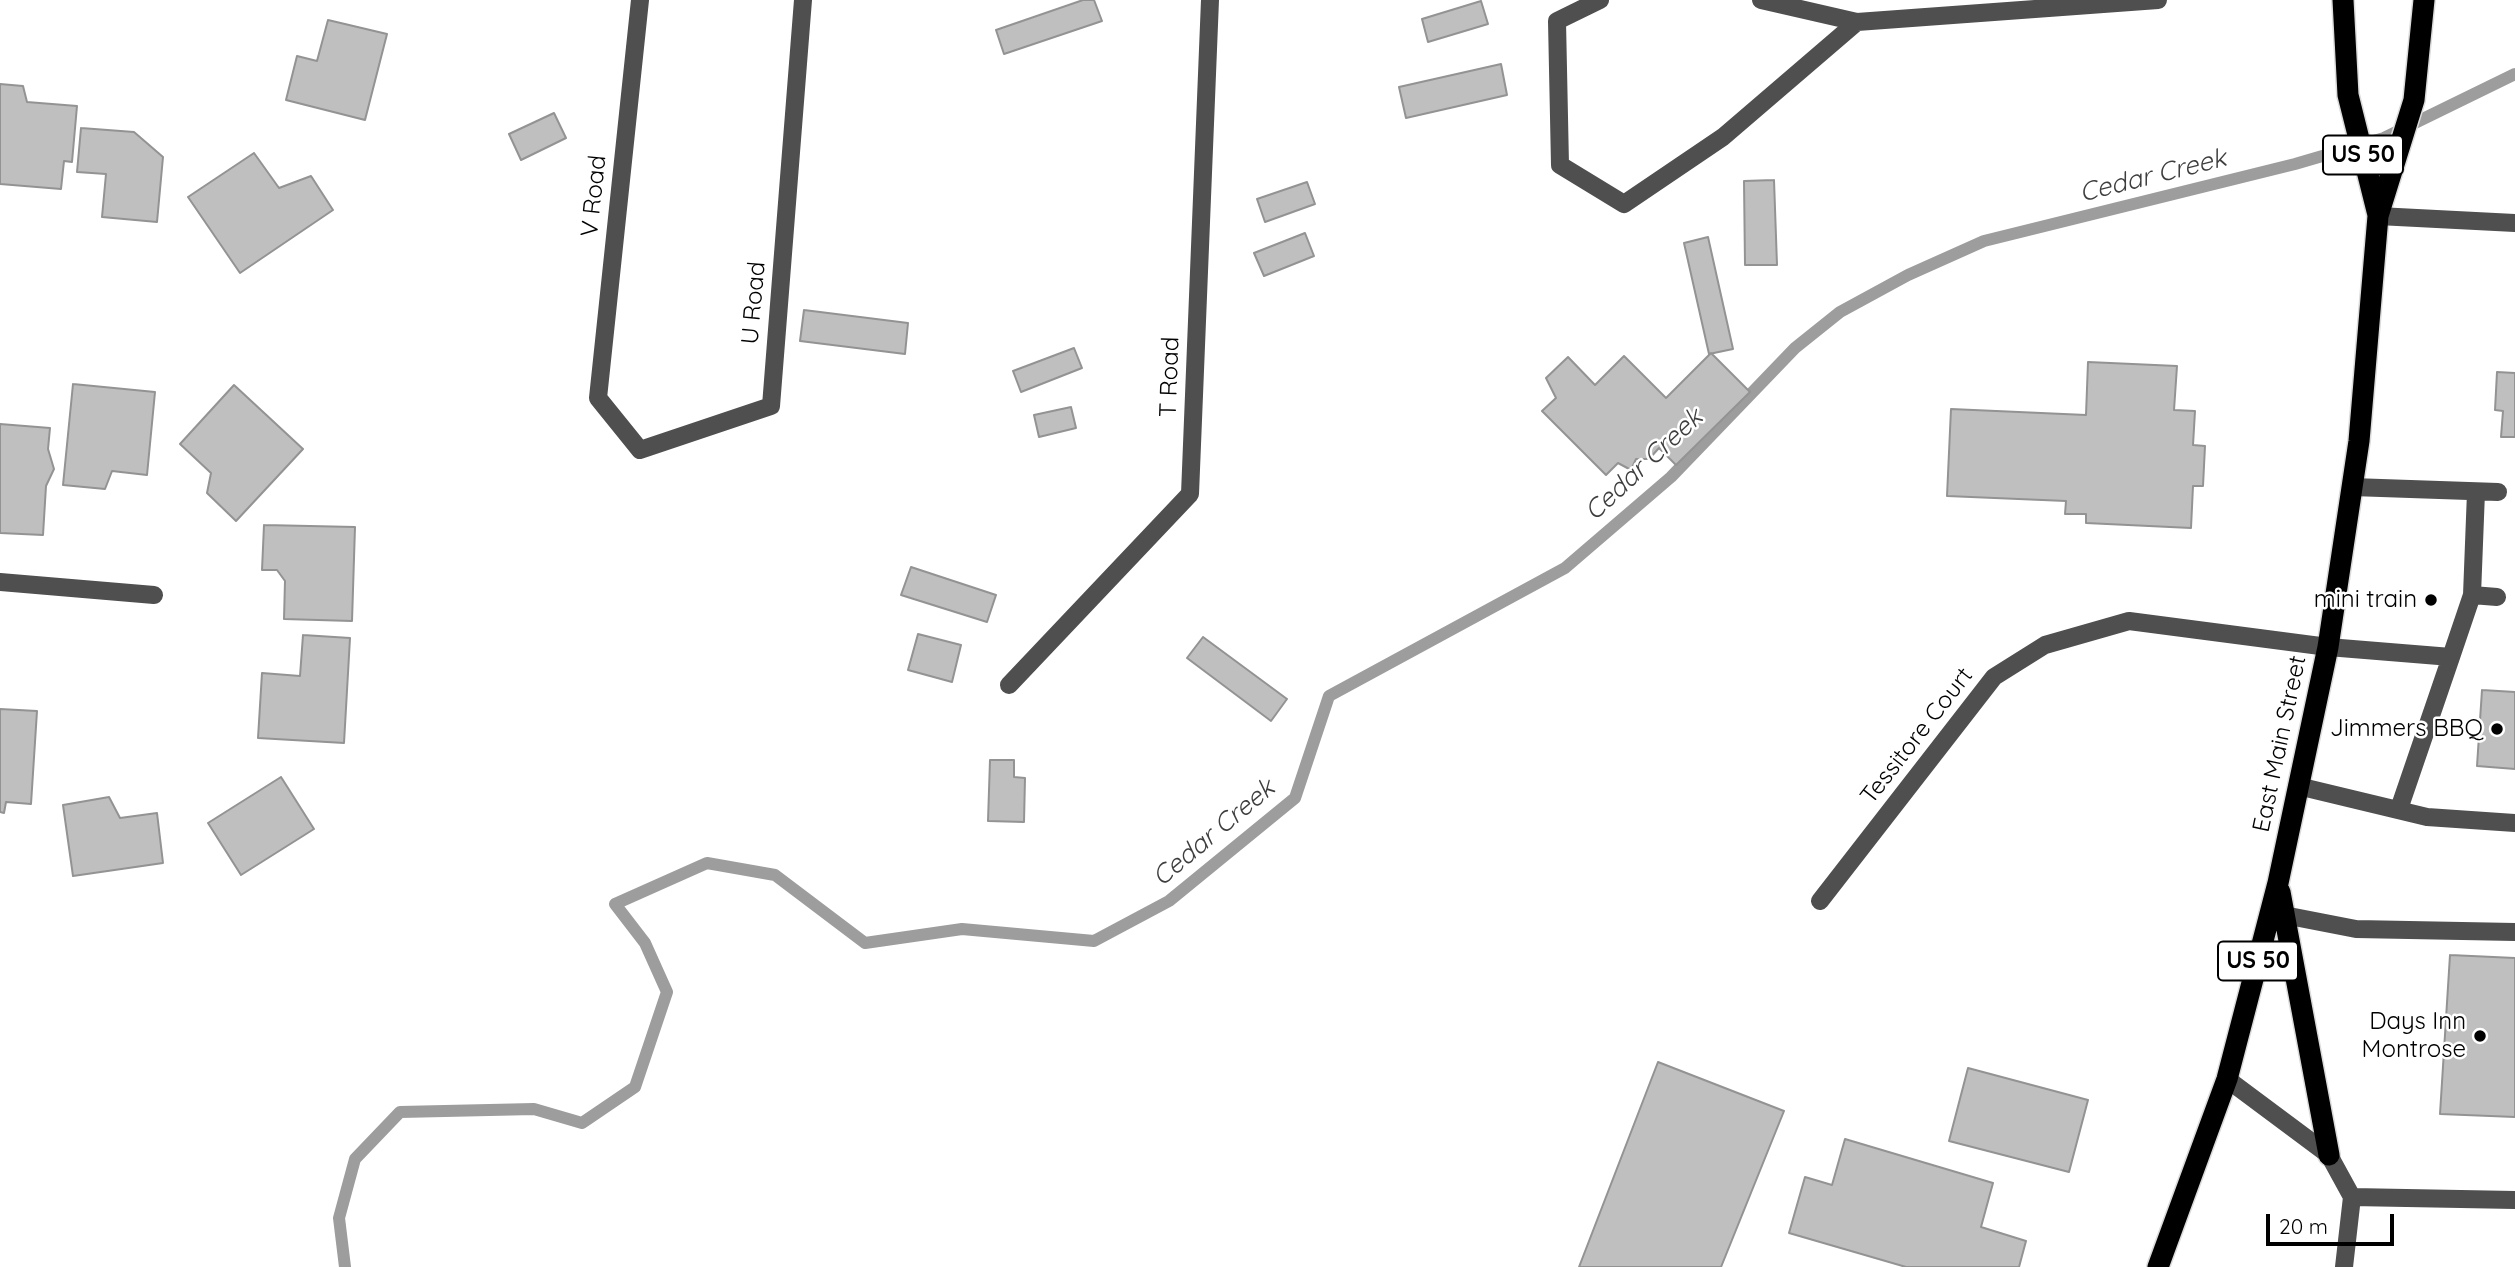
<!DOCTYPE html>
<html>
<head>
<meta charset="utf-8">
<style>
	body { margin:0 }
	#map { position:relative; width:2515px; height:1267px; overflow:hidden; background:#fff; font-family:Quicksand,sans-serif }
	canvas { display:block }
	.scale { position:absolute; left:2266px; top:1214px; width:128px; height:32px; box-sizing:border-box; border:4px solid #000; border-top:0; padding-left:9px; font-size:21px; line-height:24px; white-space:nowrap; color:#000; -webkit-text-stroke:5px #fff; paint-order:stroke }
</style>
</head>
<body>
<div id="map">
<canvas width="2515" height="1267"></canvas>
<div class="scale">20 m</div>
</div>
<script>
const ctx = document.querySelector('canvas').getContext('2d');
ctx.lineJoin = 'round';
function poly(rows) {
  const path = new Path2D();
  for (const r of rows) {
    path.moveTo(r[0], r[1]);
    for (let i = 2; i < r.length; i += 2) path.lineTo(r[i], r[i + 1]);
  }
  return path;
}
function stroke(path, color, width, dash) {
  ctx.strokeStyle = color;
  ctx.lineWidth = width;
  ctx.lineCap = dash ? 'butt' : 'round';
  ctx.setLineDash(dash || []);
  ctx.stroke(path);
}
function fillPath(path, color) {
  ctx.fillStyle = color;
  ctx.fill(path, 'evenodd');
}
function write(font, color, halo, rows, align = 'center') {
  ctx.font = font + ' Quicksand,sans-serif';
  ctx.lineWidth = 5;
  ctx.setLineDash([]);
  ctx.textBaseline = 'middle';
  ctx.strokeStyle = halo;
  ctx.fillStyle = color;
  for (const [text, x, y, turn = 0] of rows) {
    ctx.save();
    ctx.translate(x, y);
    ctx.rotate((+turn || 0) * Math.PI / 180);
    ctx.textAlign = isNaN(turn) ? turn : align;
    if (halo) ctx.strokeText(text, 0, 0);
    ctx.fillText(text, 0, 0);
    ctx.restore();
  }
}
stroke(poly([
	[345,1267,339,1218,355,1159,400,1112,534,1109,582,1123,635,1087,667,992,645,943,615,904,707,863,775,875,865,943,962,929,1094,941,1169,901,1295,798,1329,696,1565,568,1671,477,1795,348,1840,312,1908,275,1984,241,2295,164,2384,138,2515,74]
]), '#9d9d9d', 12);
const building = poly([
	[1083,0,1094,0,1102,21,1004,54,996,30,1083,0],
	[1481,1,1488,24,1428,42,1422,19,1481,1],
	[328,20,387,34,365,120,286,100,297,56,317,61,328,20],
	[1501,64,1507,95,1406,118,1399,87,1501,64],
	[0,84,23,86,27,102,77,106,72,162,64,161,61,189,0,184,0,84],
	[554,113,566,138,521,160,509,134,554,113],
	[81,128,134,132,163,157,157,222,102,217,106,174,77,172,81,128],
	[254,153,279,188,311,176,333,210,240,273,188,197,254,153],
	[1774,180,1777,265,1745,265,1744,181,1774,180],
	[1307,182,1315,204,1265,222,1257,199,1307,182],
	[1305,233,1314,256,1264,276,1254,253,1305,233],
	[1708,237,1733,349,1709,354,1684,243,1708,237],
	[804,310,908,323,905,354,800,341,804,310],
	[1074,348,1082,368,1021,392,1013,371,1074,348],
	[1711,353,1750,392,1676,465,1659,448,1649,459,1636,459,1631,470,1618,463,1606,475,1542,411,1556,398,1546,378,1568,357,1595,385,1624,356,1666,398,1711,353],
	[2088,362,2177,366,2174,410,2195,411,2193,445,2205,446,2203,486,2193,486,2191,528,2086,523,2086,514,2065,514,2066,501,1947,496,1951,409,2086,415,2088,362],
	[2497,372,2515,373,2515,437,2501,437,2503,411,2495,410,2497,372],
	[73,384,155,392,147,475,112,471,105,489,63,485,73,384],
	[234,385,303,449,236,521,207,493,211,473,180,444,234,385],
	[1071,407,1076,428,1039,437,1034,415,1071,407],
	[0,424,50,428,48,449,54,469,46,486,43,535,0,533,0,424],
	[264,525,355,527,352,621,284,619,285,581,277,570,262,570,264,525],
	[911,567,996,595,987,622,901,595,911,567],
	[918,634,961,645,952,682,908,670,918,634],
	[303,635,350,638,344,743,258,738,262,673,300,676,303,635],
	[1203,637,1287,699,1271,721,1187,658,1203,637],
	[2482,690,2515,692,2515,769,2477,766,2482,690],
	[0,709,37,711,31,804,6,802,4,813,0,812,0,709],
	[990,760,1014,760,1014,777,1025,778,1024,822,988,821,990,760],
	[281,777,314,829,241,875,208,823,281,777],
	[109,797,120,818,157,813,163,863,73,876,63,805,109,797],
	[2450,955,2515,958,2515,1117,2440,1114,2450,955],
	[1658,1062,1784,1111,1721,1267,1579,1267,1658,1062],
	[1968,1068,2088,1100,2069,1172,1949,1141,1968,1068],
	[1845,1139,1993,1183,1981,1227,2026,1241,2019,1267,1906,1267,1789,1233,1805,1177,1832,1185,1845,1139]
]);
fillPath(building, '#bfbfbf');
stroke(building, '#939393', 2);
const highway = poly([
	[2343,0,2348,95,2378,215],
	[2280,892,2329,1155],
	[2158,1267,2227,1079,2278,883,2328,647,2359,441,2378,216,2414,100,2424,0]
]);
stroke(highway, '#dbdbdb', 24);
stroke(poly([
	[640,0,598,398,640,450,771,406,803,0],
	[1600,0,1557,21,1560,165,1624,204,1723,137,1857,22],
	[1761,0,1857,22,2158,0],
	[2378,216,2515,223],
	[2352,487,2498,492],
	[0,582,154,595],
	[2472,595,2476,492],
	[1009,685,1190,494,1210,0],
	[2298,786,2427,817,2515,823],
	[2399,809,2451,657],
	[1820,901,1994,677,2045,645,2129,621,2328,647,2451,657,2472,595,2497,597],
	[2284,915,2356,929,2515,932],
	[2227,1079,2329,1155,2352,1197,2344,1267],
	[2352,1197,2515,1200]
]), '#4f4f4f', 18);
stroke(highway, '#000', 21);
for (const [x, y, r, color] of [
	[2431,600,7,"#000"],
	[2497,729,7,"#000"],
	[2480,1036,7,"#000"]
]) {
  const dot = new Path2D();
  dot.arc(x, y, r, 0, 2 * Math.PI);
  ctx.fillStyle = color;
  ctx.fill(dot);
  stroke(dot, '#fff', 2.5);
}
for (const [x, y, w] of [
	[2363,155,80],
	[2258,961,80]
]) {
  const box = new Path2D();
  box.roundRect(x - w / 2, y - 19.5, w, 39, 5);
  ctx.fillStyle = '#fff';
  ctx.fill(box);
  stroke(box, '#000', 2);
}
write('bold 23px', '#000', null, [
	["US 50",2363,155],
	["US 50",2258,961]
]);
write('24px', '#000', '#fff', [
	["V Road",594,196,-84],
	["U Road",754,303,-85],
	["T Road",1170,377,-88],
	["Tessitore Court",1917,736,-52],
	["East Main Street",2280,744,-78]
]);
write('24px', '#000', '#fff', [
	["mini train",2417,600],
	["Jimmers BBQ",2483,729],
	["Days Inn",2466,1022],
	["Montrose",2466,1050]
], 'right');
write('italic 26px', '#3e3e3e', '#fff', [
	["Cedar Creek",2153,176,-14],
	["Cedar Creek",1644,465,-43],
	["Cedar Creek",1214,833,-40]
]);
</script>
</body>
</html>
